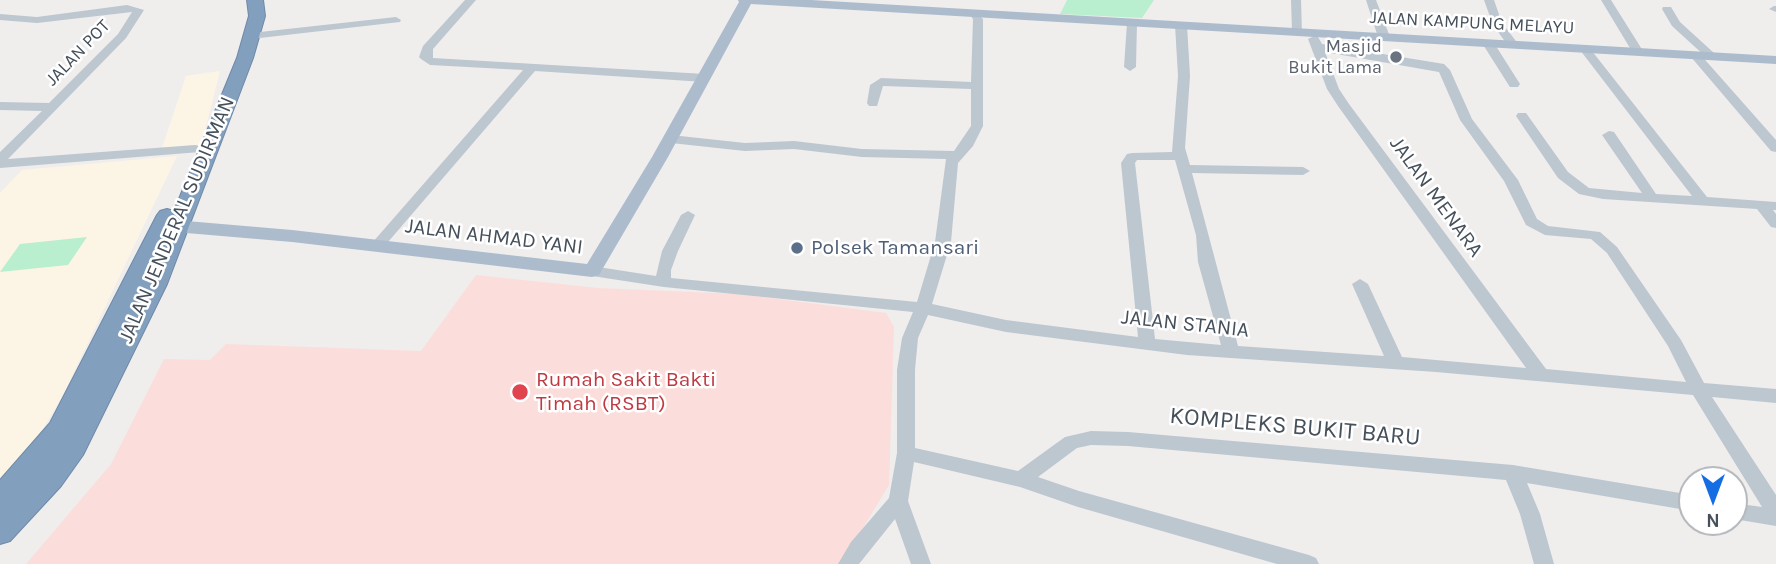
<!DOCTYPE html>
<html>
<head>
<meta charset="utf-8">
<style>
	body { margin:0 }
	#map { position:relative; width:1776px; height:564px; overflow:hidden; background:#f0eded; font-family:Karla,sans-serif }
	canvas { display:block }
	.north { position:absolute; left:1678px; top:466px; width:70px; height:70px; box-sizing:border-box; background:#fff; border:2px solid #b5b9bd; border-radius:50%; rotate:180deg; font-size:19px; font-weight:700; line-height:28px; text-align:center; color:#45505b }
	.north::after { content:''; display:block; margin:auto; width:24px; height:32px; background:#146de2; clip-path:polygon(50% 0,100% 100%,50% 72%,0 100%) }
</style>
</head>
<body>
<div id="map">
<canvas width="1776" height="564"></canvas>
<div class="north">N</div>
</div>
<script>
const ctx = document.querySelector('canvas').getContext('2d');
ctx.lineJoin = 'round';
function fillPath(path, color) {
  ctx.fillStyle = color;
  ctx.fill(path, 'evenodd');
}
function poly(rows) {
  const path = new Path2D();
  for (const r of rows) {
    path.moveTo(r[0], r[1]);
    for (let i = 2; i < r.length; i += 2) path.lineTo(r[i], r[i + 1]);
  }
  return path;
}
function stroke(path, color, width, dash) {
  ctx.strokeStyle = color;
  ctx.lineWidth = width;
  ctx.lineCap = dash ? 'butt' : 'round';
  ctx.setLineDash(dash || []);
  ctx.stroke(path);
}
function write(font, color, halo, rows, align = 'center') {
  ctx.font = font + ' Karla,sans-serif';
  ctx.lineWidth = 5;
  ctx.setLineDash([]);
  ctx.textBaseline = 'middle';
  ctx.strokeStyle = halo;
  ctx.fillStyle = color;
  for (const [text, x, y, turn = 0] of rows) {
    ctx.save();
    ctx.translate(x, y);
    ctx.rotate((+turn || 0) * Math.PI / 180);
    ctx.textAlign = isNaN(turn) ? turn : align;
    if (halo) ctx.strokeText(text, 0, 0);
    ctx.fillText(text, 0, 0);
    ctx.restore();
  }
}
fillPath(poly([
	[220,71,201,146,162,148,186,76],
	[177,156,63,395,40,434,0,480,0,193,22,170]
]), '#fcf5e5');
fillPath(poly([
	[476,275,598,288,740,294,886,313,894,327,889,485,841,564,26,564,111,464,164,359,210,360,226,344,421,351]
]), '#fbdedb');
fillPath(poly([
	[1067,0,1154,0,1142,18,1060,14],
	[87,237,68,265,0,272,20,244]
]), '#b9efce');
const highway = poly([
	[247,0,263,0,265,16,253,58,167,284,83,455,61,486,10,541,0,544,0,480,50,423,157,215,160,211,167,209,174,211,237,58,249,16,247,0]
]);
stroke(highway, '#6e8aa9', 2);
fillPath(poly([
	[465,0,476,0,433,49,433,58,705,74,711,78,705,82,535,71,382,249,372,249,369,246,372,243,523,70,430,65,421,59,419,57,423,46,465,0],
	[1291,0,1301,0,1302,34,1292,32,1291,0],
	[1366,0,1376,0,1390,37,1388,39,1378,37,1366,0],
	[1484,0,1494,0,1502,23,1519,45,1517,47,1509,47,1493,25,1484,0],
	[1601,0,1611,0,1643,51,1641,53,1633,53,1601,0],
	[127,5,144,10,126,38,8,159,195,145,200,146,200,152,0,168,0,152,42,111,0,110,0,102,49,103,118,34,132,12,37,23,0,20,0,14,37,17,127,5],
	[1774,6,1776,6,1776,12,1769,9,1774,6],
	[1663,7,1671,7,1680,22,1714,53,1714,57,1706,57,1672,26,1662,9,1663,7],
	[975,12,983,19,983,126,973,146,958,163,951,242,932,304,1006,320,1138,337,1121,163,1127,154,1132,153,1172,152,1178,76,1175,25,1181,22,1187,25,1190,76,1185,148,1190,165,1303,167,1310,171,1303,175,1192,173,1238,346,1384,356,1352,284,1360,279,1368,284,1402,357,1526,368,1338,106,1327,89,1308,39,1314,36,1318,37,1322,44,1444,64,1450,70,1472,119,1518,180,1537,219,1548,226,1600,232,1617,247,1681,340,1704,383,1776,389,1776,403,1712,397,1776,495,1776,526,1734,519,1734,503,1762,507,1693,395,1436,372,1187,355,1006,332,928,315,918,338,915,370,915,448,1018,471,1065,437,1091,431,1128,432,1513,465,1692,495,1692,511,1527,483,1540,514,1554,564,1534,564,1520,514,1506,480,1128,446,1091,445,1077,448,1038,477,1079,491,1309,555,1316,558,1319,564,1277,564,1078,507,1020,487,914,462,908,501,931,564,911,564,895,519,859,564,838,564,851,542,889,498,897,453,897,370,902,338,913,312,664,287,592,276,584,271,592,266,656,276,662,251,681,215,688,211,695,215,678,251,671,270,671,278,917,302,935,242,946,159,862,157,794,149,745,151,671,143,664,139,671,135,745,143,794,141,862,149,954,151,971,126,971,89,883,86,877,106,869,106,867,103,870,85,881,78,971,82,973,19,970,15,975,12],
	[1325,52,1439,72,1460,120,1504,181,1526,225,1545,235,1591,239,1607,253,1668,346,1686,382,1546,369,1349,104,1339,89,1325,52],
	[1137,160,1175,160,1196,235,1198,262,1221,345,1155,339,1135,163,1137,160],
	[396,17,401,20,400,22,251,39,245,36,251,33,396,17],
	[1132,20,1137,23,1136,67,1130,71,1124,67,1127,23,1132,20],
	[1488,40,1494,43,1520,84,1518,87,1510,87,1508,84,1482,43,1488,40],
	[1584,45,1588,46,1707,197,1776,202,1776,210,1773,210,1776,214,1776,228,1771,227,1757,209,1603,199,1579,194,1558,178,1516,116,1518,113,1526,113,1568,172,1589,188,1642,193,1602,135,1609,131,1614,132,1656,194,1692,196,1580,50,1578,48,1584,45],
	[1695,52,1699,53,1776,140,1776,152,1771,151,1691,57,1691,53,1695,52]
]), '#bdc7d0');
fillPath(poly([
	[738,0,811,0,1776,56,1776,64,751,4,668,157,599,275,592,277,292,242,163,231,154,225,163,219,292,230,587,264,652,157,739,2,738,0]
]), '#acbccd');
fillPath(highway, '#839fbe');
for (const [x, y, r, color] of [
	[1396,57,7,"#6b7280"],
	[797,248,7,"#5c6f8a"],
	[520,392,9,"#e0444e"]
]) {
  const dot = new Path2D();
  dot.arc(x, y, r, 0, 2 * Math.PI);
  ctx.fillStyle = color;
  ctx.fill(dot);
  stroke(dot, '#fff', 2.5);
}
write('18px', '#45505b', '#fff', [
	["JALAN KAMPUNG MELAYU",1472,23,3],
	["JALAN POT",78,53,-46]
]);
write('18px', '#5b616d', '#fff', [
	["Masjid",1382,47],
	["Bukit Lama",1382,68]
], 'right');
write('21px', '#45505b', '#fff', [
	["JALAN MENARA",1436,197,54],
	["JALAN JENDERAL SUDIRMAN",177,220,-67],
	["JALAN AHMAD YANI",494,237,7],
	["JALAN STANIA",1185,324,6]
]);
write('21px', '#4e5e75', '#fff', [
	["Polsek Tamansari",811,248]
], 'left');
write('21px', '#be3a42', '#fff', [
	["Rumah Sakit Bakti",536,380],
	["Timah (RSBT)",536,404]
], 'left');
write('24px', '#45505b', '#fff', [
	["KOMPLEKS BUKIT BARU",1295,427,5]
]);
</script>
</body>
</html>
